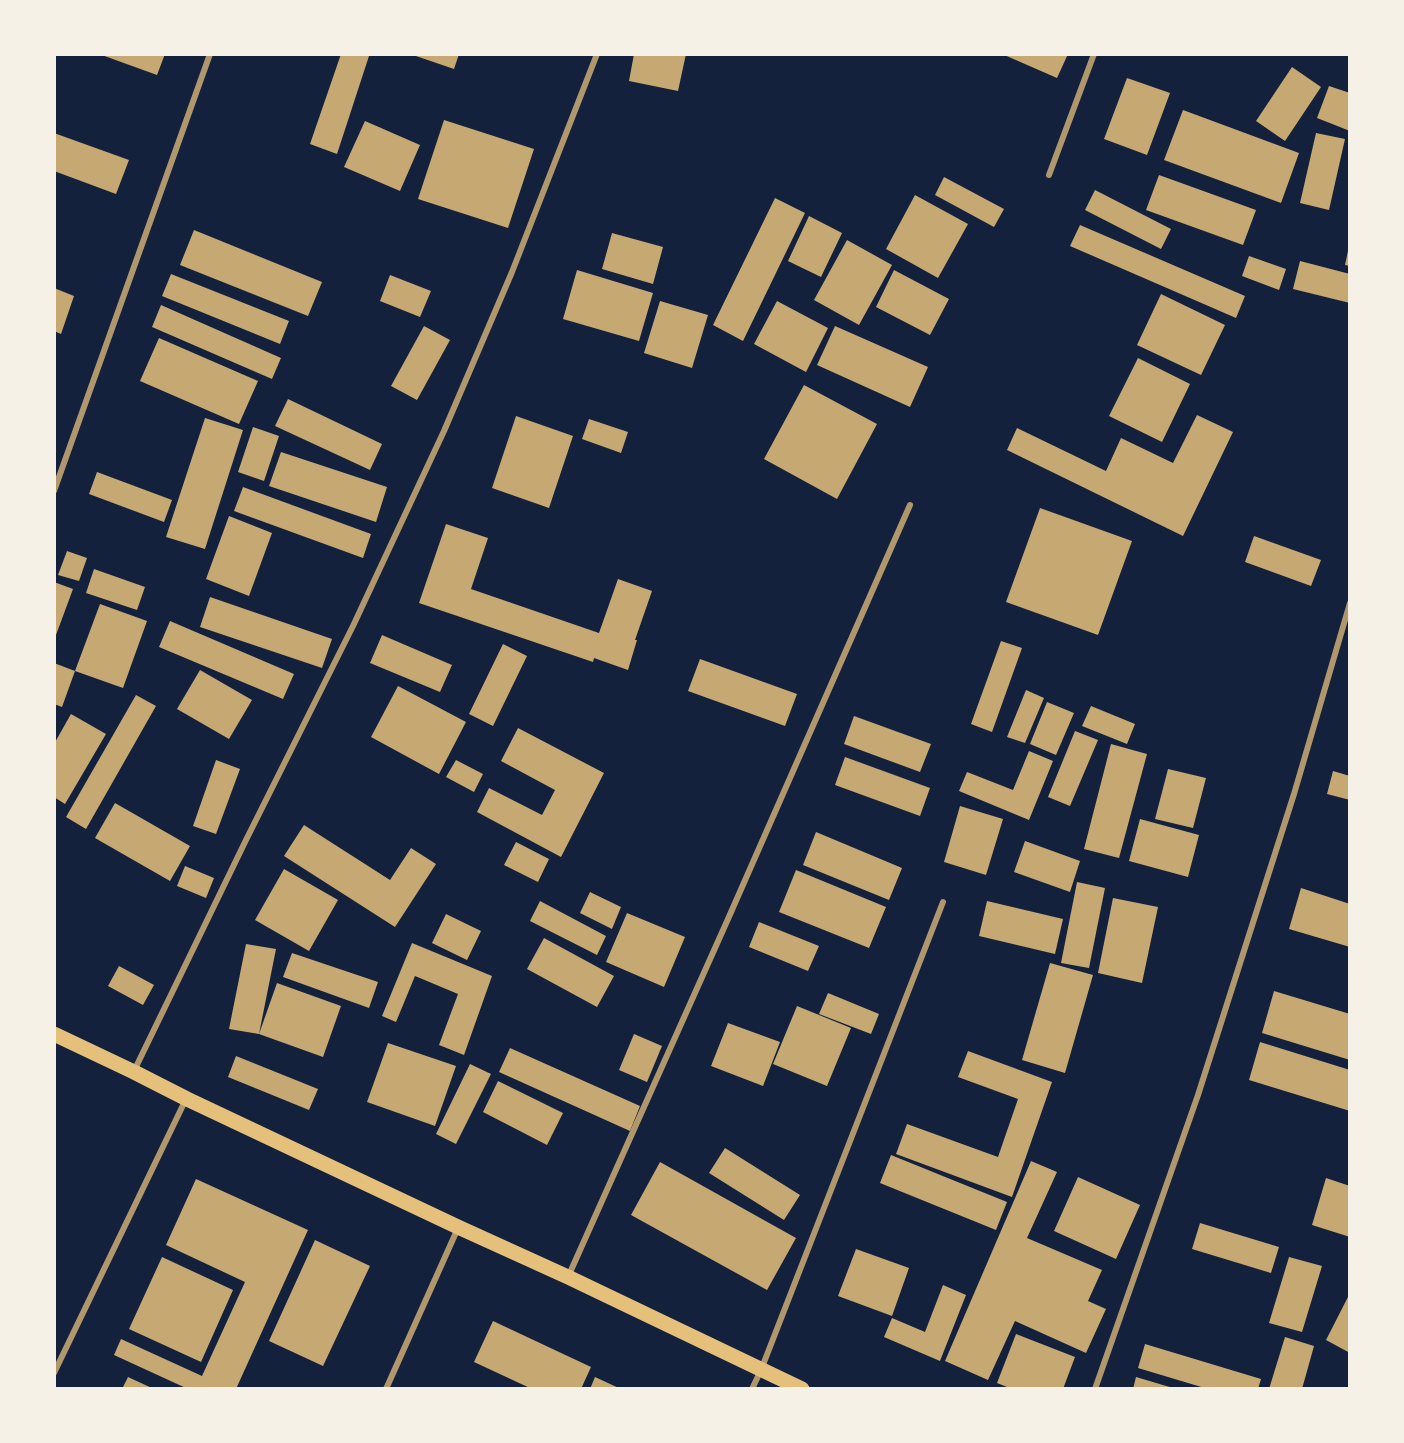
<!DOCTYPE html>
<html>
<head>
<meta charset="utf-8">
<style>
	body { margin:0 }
	#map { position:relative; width:1404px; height:1443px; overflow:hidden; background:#14213d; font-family:Roboto,sans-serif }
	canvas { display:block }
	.frame { position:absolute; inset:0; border:56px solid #f6f1e7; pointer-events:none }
</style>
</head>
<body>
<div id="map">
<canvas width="1404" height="1443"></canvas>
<div class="frame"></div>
</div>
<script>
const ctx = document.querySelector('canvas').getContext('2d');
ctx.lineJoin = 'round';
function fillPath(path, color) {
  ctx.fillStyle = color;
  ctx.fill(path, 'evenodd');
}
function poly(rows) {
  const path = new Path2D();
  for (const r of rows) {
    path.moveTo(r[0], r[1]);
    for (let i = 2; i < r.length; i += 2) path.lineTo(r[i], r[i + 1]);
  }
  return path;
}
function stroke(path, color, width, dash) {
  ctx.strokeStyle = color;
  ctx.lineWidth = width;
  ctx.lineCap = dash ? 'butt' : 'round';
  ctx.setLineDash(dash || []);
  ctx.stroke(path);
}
fillPath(poly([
	[99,54,165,54,157,75],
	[341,54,364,54,369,56,337,154,310,144],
	[410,54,459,54,454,69],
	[634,54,686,54,678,91,629,81],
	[1002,54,1068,54,1057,78],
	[1292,67,1321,87,1285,141,1256,121],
	[1127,78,1170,93,1147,155,1104,139],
	[1329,86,1350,93,1350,131,1317,118],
	[1183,110,1299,153,1281,203,1164,160],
	[444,120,534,149,508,228,418,199],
	[365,121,420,145,400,191,344,167],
	[54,133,129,160,116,194,54,171],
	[1316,133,1345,139,1329,210,1300,203],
	[1159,175,1256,210,1243,245,1146,210],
	[944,177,1004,209,994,227,935,195],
	[1095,190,1171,229,1161,249,1085,210],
	[915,195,968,224,938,278,886,249],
	[775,198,805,213,743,341,713,325],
	[809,216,842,233,821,277,788,261],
	[1080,225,1245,296,1236,318,1070,246],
	[194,230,322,282,308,316,180,265],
	[612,233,663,247,653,284,602,269],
	[847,240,892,265,859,325,814,300],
	[1349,246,1350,247,1350,266,1345,265],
	[1249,256,1286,269,1279,290,1242,276],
	[1300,261,1350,274,1350,303,1293,289],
	[577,270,653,293,639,341,563,319],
	[894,270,949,299,930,335,876,307],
	[171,274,289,321,280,344,162,296],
	[390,275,431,291,420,317,380,301],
	[54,288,74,296,61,334,54,331],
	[1161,294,1225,325,1201,375,1137,345],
	[660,301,708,315,692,368,644,353],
	[777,301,828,328,806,372,754,344],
	[161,305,281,358,272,379,152,327],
	[424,326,450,340,417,400,391,386],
	[835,326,928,367,910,407,817,365],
	[159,338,258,381,239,424,140,381],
	[1138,358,1190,384,1162,442,1109,416],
	[804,385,877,424,837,499,764,459],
	[288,399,382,444,370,470,275,426],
	[1197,415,1233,432,1183,536,1007,450,1017,428,1106,471,1121,438,1173,463],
	[516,416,573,436,549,508,492,488],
	[205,418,243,430,205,549,166,537],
	[589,419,628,432,621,453,582,439],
	[253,427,279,436,264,481,238,472],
	[281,452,387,487,376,522,269,486],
	[97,472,172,500,164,522,89,494],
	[243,487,371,534,363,558,234,511],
	[1040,508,1132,541,1098,635,1006,602],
	[229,516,272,533,249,596,206,579],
	[446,524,488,538,471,589,599,633,618,579,652,591,635,640,637,640,628,670,594,658,593,662,419,603],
	[1254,536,1321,560,1311,586,1245,562],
	[67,551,87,558,79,581,58,575],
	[94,569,145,587,137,610,86,593],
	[54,582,73,589,56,635,54,634],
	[210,597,332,639,322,668,200,627],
	[100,604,147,621,123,688,75,671],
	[170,621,294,674,283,699,159,647],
	[382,635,452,665,440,692,370,663],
	[1001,641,1022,648,992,732,971,724],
	[503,644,527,656,493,726,469,714],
	[700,659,797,694,785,726,688,691],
	[54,663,75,671,62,707,54,704],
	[200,670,252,700,229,739,177,709],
	[398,686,466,722,439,774,371,737],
	[1026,690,1044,698,1025,743,1007,737],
	[136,695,156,706,86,829,66,817],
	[1047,702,1074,713,1056,755,1030,744],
	[1091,706,1135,724,1127,744,1082,726],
	[71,714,106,734,65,804,54,797,54,744],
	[854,716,931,744,920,772,844,744],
	[518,728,604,773,561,857,477,812,489,788,542,815,555,790,501,761],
	[1075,731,1098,740,1070,806,1048,797],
	[1111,744,1147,754,1119,858,1084,849],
	[1029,751,1053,761,1029,820,959,791,967,772,1013,790],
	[845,757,930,788,920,816,835,785],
	[216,760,240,769,216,834,193,826],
	[456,760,483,774,474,792,446,777],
	[1168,769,1206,778,1193,828,1155,819],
	[1333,771,1350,776,1350,800,1327,794],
	[115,803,190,846,170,881,95,838],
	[960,806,1003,819,986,875,944,862],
	[1140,819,1199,835,1188,877,1129,861],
	[304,825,390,880,411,848,436,864,395,927,284,856],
	[816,832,902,868,889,900,803,865],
	[1025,841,1080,861,1070,892,1014,872],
	[516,842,549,859,538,882,504,865],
	[185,866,214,878,206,898,177,886],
	[284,869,338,900,309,951,255,920],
	[796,870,886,907,869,948,779,912],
	[1077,882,1105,888,1089,968,1061,963],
	[1301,888,1350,904,1350,947,1289,929],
	[590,892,621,907,612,929,580,913],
	[1113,898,1158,907,1142,983,1098,973],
	[540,901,606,936,597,955,530,921],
	[987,901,1063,919,1055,954,979,936],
	[627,913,685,937,664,987,606,962],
	[446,914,481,931,467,960,432,943],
	[759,922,819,946,808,971,749,947],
	[544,938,614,976,597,1007,527,969],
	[412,943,492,976,464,1055,439,1045,458,994,415,976,396,1022,382,1016],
	[246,944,276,949,259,1034,229,1029],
	[292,953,378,982,369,1008,283,977],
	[1050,963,1093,975,1065,1073,1022,1060],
	[119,966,154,985,143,1005,108,986],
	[277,983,341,1006,323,1057,259,1034],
	[1274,991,1350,1014,1350,1060,1262,1033],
	[828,993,879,1014,871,1034,819,1014],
	[797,1006,851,1028,827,1086,773,1064],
	[728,1023,780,1042,763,1086,711,1066],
	[634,1034,662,1046,647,1082,619,1070],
	[1260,1042,1350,1070,1350,1111,1249,1080],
	[388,1043,456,1066,435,1126,367,1102],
	[510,1048,640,1106,630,1131,499,1072],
	[968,1051,1052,1082,1012,1197,896,1154,907,1124,998,1157,1018,1099,958,1077],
	[236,1056,318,1089,309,1110,228,1077],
	[470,1064,491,1074,456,1144,436,1134],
	[498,1081,563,1113,547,1145,483,1112],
	[725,1148,800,1195,784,1220,709,1173],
	[891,1155,1007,1202,996,1230,880,1183],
	[1031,1161,1057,1172,1027,1238,1102,1270,1088,1301,1106,1309,1086,1353,1015,1321,988,1380,945,1361],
	[660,1162,796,1238,767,1290,631,1215],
	[1078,1177,1140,1205,1116,1259,1054,1231],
	[1326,1178,1350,1186,1350,1237,1312,1225],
	[196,1179,308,1230,236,1389,188,1389,114,1355,121,1339,202,1376,245,1282,166,1245],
	[1200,1223,1279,1247,1271,1273,1192,1249],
	[315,1240,370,1266,323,1366,269,1341],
	[856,1249,909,1268,892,1316,838,1296],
	[162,1257,233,1290,201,1362,129,1329],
	[1289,1257,1322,1266,1302,1332,1269,1323],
	[943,1285,966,1295,940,1361,884,1337,892,1318,925,1332],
	[1350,1293,1350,1353,1326,1340],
	[493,1321,591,1367,581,1389,532,1389,474,1362],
	[1016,1334,1075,1357,1063,1389,1012,1389,997,1383],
	[1285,1337,1314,1346,1302,1389,1269,1389],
	[1145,1344,1261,1379,1258,1389,1208,1389,1138,1368],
	[128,1377,154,1389,122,1389],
	[595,1377,621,1389,590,1389],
	[1136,1377,1173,1388,1173,1389,1133,1389]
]), '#c6a872');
stroke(poly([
	[1049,175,1094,54],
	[54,491,210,54],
	[134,1071,246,840,353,626,444,431,512,272,597,54],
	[568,1277,728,919,910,505],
	[54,1373,186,1099],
	[386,1389,458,1228],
	[752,1389,761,1370,943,902],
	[1095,1389,1198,1095,1294,794,1350,603]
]), '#b1986c', 6);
stroke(poly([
	[54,1034,134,1072,187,1099,458,1227,568,1277,802,1389]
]), '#e5c07b', 15);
</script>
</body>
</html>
